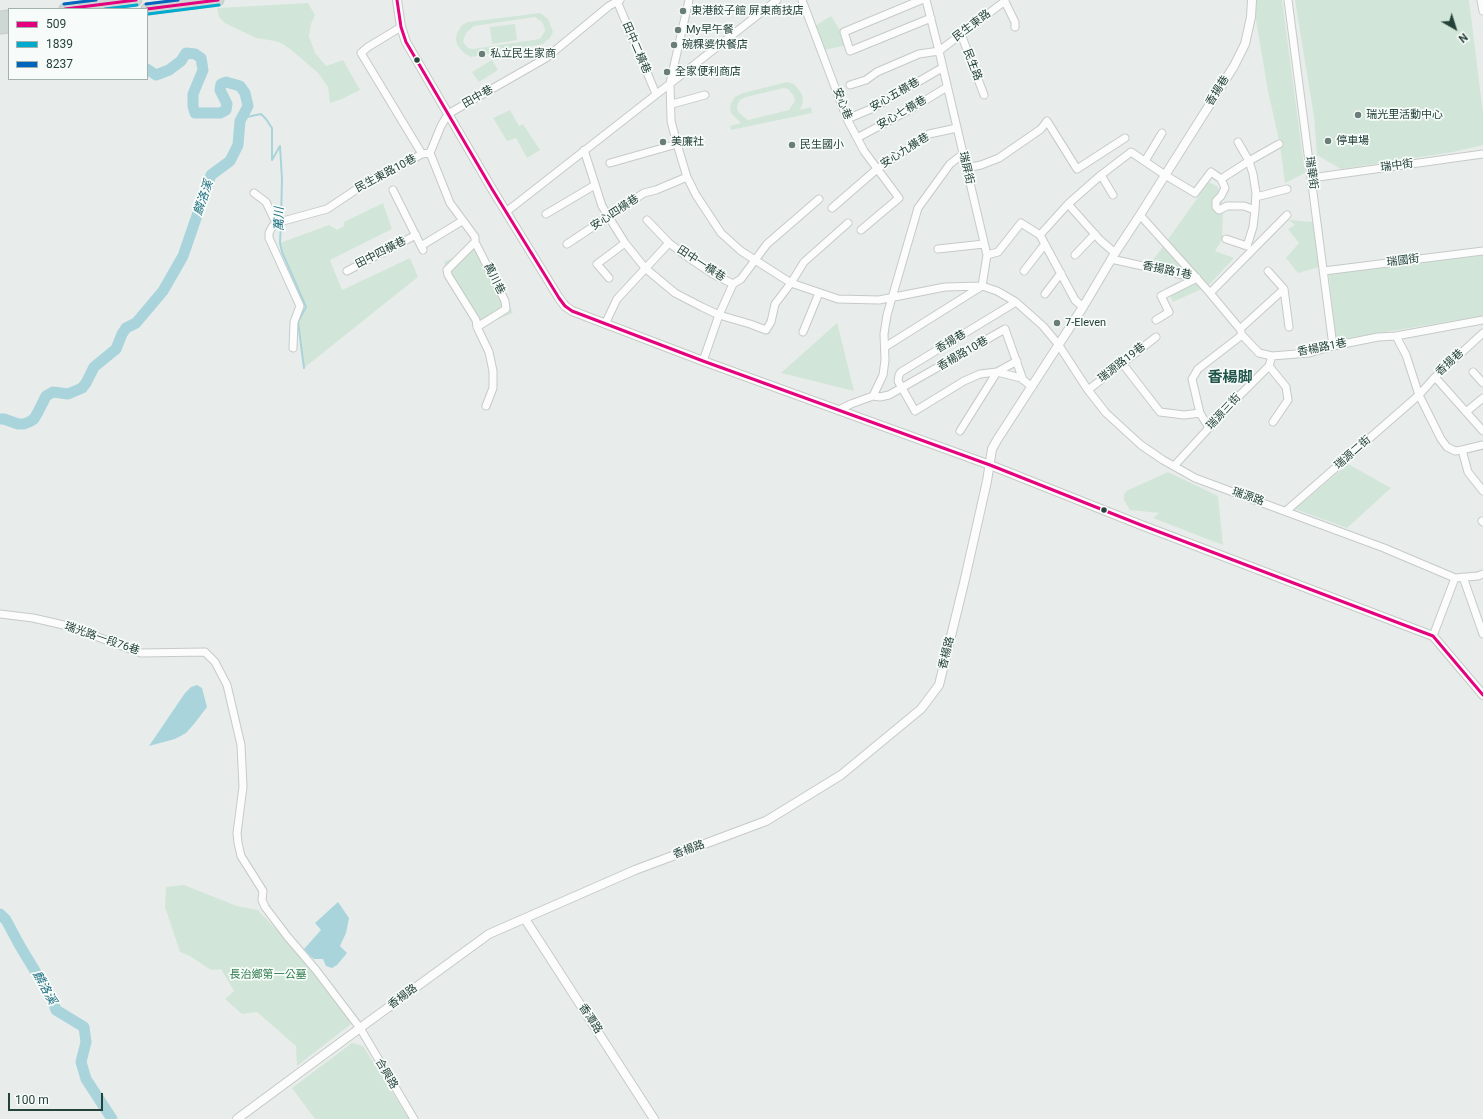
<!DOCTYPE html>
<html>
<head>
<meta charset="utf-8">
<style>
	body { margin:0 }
	#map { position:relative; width:1483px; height:1119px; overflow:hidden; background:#e8edeb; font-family:Roboto,sans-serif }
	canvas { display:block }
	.legend { position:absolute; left:8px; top:8px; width:140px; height:72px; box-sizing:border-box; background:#f7fbf9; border:1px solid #a3b1ad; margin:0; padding:5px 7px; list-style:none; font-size:12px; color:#24423a }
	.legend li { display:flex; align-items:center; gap:8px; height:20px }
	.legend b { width:20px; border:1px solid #a3b1ad }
	.north { position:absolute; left:1435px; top:8px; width:40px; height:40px; -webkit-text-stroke:3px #f7fbf9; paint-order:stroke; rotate:141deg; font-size:11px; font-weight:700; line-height:16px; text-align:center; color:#24423a }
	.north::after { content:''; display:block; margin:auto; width:14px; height:18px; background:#24423a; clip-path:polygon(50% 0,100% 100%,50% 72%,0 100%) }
	.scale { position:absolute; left:8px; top:1093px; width:95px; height:18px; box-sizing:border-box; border:2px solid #24423a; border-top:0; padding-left:5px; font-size:12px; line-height:14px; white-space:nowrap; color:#24423a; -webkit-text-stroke:3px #f7fbf9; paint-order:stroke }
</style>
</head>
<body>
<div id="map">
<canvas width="1483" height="1119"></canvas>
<ul class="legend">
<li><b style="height:5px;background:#e5007d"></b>509</li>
<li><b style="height:5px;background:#00a9ce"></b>1839</li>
<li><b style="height:5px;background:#0065bd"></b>8237</li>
</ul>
<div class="north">N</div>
<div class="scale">100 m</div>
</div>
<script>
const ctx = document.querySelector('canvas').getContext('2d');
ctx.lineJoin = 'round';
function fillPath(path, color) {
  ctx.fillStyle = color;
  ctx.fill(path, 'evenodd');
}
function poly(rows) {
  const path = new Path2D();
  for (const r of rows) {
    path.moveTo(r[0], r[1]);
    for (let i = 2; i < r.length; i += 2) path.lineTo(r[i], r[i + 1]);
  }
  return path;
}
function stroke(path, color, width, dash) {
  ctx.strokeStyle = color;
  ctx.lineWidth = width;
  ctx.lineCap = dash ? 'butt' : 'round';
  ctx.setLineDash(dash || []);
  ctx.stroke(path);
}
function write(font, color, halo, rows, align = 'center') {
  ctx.font = font + ' Roboto,"Noto Sans TC",sans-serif';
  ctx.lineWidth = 3.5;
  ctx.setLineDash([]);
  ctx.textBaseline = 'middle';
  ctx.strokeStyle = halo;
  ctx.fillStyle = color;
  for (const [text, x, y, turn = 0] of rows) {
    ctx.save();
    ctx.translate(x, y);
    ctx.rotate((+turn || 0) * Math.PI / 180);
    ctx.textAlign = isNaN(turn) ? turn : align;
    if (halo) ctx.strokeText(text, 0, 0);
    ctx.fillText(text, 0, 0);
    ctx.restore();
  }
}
fillPath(poly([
	[1256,0,1282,0,1305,173,1285,183,1280,145,1268,91,1256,20],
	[1295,0,1469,0,1483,113,1483,145,1453,152,1341,169,1317,155,1314,117],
	[308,3,315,15,311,24,309,36,315,53,326,66,343,60,360,90,342,99,330,103,328,87,319,74,295,53,283,44,275,41,256,38,225,23,219,17,217,8],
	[540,13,548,19,553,32,550,38,543,44,471,57,465,54,457,45,456,39,457,33,462,25,468,22],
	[535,17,542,22,544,26,545,31,540,39,473,49,468,48,463,42,466,33,474,26],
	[831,16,842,33,846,49,843,46,824,50,815,26],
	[515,24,517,40,492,44,490,27],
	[492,60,498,70,479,82,472,72],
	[787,82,794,84,802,94,803,102,800,110,811,107,812,113,731,130,730,126,741,123,731,113,730,108,731,103,735,97,743,93],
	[784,88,788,89,794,96,795,101,789,110,748,120,738,112,737,106,740,100,746,97],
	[510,110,519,126,523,124,540,150,527,158,516,138,507,141,493,118],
	[1209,182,1218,187,1221,196,1223,211,1222,240,1215,251,1234,258,1208,286,1173,302,1166,288,1196,273,1151,263],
	[383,203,392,229,330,260,342,290,410,258,418,277,304,368,298,322,306,307,282,252,280,243,329,225,337,230,344,226,344,222],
	[1289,220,1313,222,1319,267,1298,273,1286,258,1299,243,1288,229,1295,225],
	[479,245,513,313,476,328,444,262],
	[1483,255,1483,316,1336,340,1329,274],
	[837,322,854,391,781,373,837,323],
	[1348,464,1391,488,1347,528,1295,509],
	[1168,472,1218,496,1223,545,1153,518,1159,513,1130,510,1124,500,1124,495,1126,491],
	[184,885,237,906,258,910,313,969,346,1014,351,1024,297,1066,296,1046,257,1012,242,1014,225,999,234,991,221,969,211,970,190,956,180,952,165,907,166,887],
	[352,1043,363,1046,409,1119,315,1119,292,1088]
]), '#d1e6d8');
fillPath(poly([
	[197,685,202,688,207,707,194,724,186,733,175,739,149,746,185,693,191,687],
	[338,902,349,918,346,933,340,946,347,953,337,965,332,968,326,966,323,959,314,959,311,957,304,949,321,930,315,923]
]), '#a9d4db');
stroke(poly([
	[242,118,261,114,266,119,272,128,272,160,280,146,282,179,281,220],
	[281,224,280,243,282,252,306,307,298,322,304,368]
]), '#a9d4db', 2);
stroke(poly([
	[0,419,4,419,18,424,24,424,29,422,34,419,38,412,46,396,53,392,68,394,82,388,86,383,94,367,116,349,122,334,126,328,136,323,163,291,183,256,211,175,230,161,238,145,240,121,248,106,245,93,240,86,226,82,221,84,220,90,227,104,226,110,220,113,195,113,193,106,193,94,203,70,201,58,195,54,186,53,181,61,169,70,156,75,147,69],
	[0,914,6,920,20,946,52,999,56,1010,84,1027,86,1042,81,1062,86,1079,112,1119]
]), '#a9d4db', 11);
const minor = poly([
	[689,0,670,83,671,121,677,144,687,177,696,195,721,233,741,251,791,283,838,299,879,300,945,287,982,286,997,291,1016,302,1043,326,1058,344,1088,390,1106,413,1141,445,1163,460,1195,478,1384,548,1455,578,1478,576,1483,574],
	[802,0,847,119,864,151,899,198,861,230],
	[921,0,844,32,850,51,931,18],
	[1004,0,1015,22,1015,27],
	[1288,0,1333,346],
	[1481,0,1483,11],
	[617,1,656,94],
	[401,27,368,47,361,53,422,154],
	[961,34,984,95],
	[850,85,866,80,877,72,919,54,939,51,1005,1],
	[672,104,705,95],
	[847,119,871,109,942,68],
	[857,138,911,109,947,87],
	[584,150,602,206,625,243,645,268,675,293,702,307,719,315,750,324,766,330,771,322,775,304,791,283,804,262,848,223],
	[1145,161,1162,133],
	[610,163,677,144],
	[966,168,981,165,999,158,1041,129,1047,121,1077,169,1125,138],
	[1101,175,1113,195],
	[1311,178,1483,154],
	[1221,179,1225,188,1221,196,1216,201,1216,207,1219,210,1227,206,1244,206,1255,210],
	[393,190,423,250],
	[254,193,266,202,276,223],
	[1256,197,1287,189],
	[1068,204,1100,240,1115,253],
	[832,208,877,169,929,134,957,128],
	[506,212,777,0],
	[546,214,595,185],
	[1140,215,1210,293,1240,329,1242,335,1259,353,1272,356,1309,353,1333,346,1378,337,1396,336,1406,355,1419,395,1441,439,1447,447,1455,451,1462,450,1483,445],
	[647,220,669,243,689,258,713,274,733,284],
	[1040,235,1068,204,1101,175,1131,152,1165,175,1195,193,1211,172,1221,179,1249,161,1279,144],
	[1226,239,1247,246,1253,227,1255,210,1256,193,1253,174,1249,161,1238,142],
	[475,242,447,270,448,275,476,320,477,327,506,309,505,301,475,242,475,237,450,203,430,153,441,126,448,114,546,58,609,6,620,0],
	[567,244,644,193,656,190,687,177],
	[421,246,462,221],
	[938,249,984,244],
	[987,255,998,252,1021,223,1040,235,1075,300,1083,307],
	[1075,255,1095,234],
	[1111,259,1197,278],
	[347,271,416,235],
	[1024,271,1045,244],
	[1268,271,1284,289,1289,327],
	[1324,271,1483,251],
	[609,278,597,264,625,243],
	[1210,293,1287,215],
	[1045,294,1061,273],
	[1016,302,901,372,899,375,898,381,915,411,964,381,980,374,997,372,1017,361],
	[1156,320,1169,312,1161,296,1197,278],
	[605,324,617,299,669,243],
	[477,327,489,352,493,371,493,388,486,406],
	[1240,329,1284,289],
	[803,332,819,293],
	[1396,336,1483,320],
	[885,347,982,286,987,255,939,51,926,0],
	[293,348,294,322,300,306,269,238,269,233,272,227,276,223,327,209,372,179,379,177,422,154,430,153],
	[703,361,719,315,733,284,741,279,767,244,819,199],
	[1122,363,1160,412,1184,415,1200,413],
	[1269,366,1286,387,1288,400,1273,422],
	[997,372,1021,378,1032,387],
	[1473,372,1483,383],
	[1435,377,1483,431],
	[1088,390,1156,337],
	[873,396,883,375,885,360,884,334,887,315,918,208,950,164,963,154],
	[839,410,851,404,873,396,880,397,889,395,1005,329,1023,380],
	[1466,412,1483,398],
	[1209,428,1200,413,1192,379,1198,369,1242,335],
	[960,431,997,372],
	[1462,450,1468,472,1483,491],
	[1174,466,1229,406,1269,366,1272,356],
	[1286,511,1419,395,1435,377,1483,333],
	[1482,521,1483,522],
	[1463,577,1483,634],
	[0,614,33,618,68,626,141,653,205,652,215,662,227,685,241,745,243,787,237,833,238,843,241,856,263,891,262,900,265,907,287,936,316,970,360,1028,414,1119],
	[1433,636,1455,578]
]);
const tertiary = poly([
	[397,0,401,27,406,42,492,189,559,298,565,306,572,311,703,361,990,465,1141,525,1433,636,1483,695],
	[525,919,654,1119],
	[237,1119,360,1028,489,934,635,870,766,821,841,775,921,709,939,685,964,583,987,481,992,449,997,440,1083,307,1115,253,1140,215,1234,66,1245,44,1251,17,1252,0]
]);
const primary = poly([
	[65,9,136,0],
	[147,9,218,0],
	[0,17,9,16],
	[0,28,9,27]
]);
stroke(minor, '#c5cac8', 9);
stroke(tertiary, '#c5cac8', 10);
stroke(primary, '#c3ccc9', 13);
stroke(minor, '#fcfcfc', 7);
stroke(tertiary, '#fcfcfc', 8);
stroke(primary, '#cfd7d5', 11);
stroke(poly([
	[397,0,401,27,406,42,492,189,559,298,565,306,572,311,703,361,990,465,1141,525,1433,636,1483,695],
	[65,9,136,0],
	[147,9,218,0]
]), '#e5007d', 3);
stroke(poly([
	[105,9,137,5],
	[148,14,219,5]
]), '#00a9ce', 3);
stroke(poly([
	[64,4,96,0],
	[146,4,178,0]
]), '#0065bd', 3);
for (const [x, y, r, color] of [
	[683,11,4,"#697e78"],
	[678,30,4,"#697e78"],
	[674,45,4,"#697e78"],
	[482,54,4,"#697e78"],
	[417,60,3.5,"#24423a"],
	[667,72,4,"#697e78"],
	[1358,115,4,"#697e78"],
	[1328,141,4,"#697e78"],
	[663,142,4,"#697e78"],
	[792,145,4,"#697e78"],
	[1057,323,4,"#697e78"],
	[1104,510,3.5,"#24423a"]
]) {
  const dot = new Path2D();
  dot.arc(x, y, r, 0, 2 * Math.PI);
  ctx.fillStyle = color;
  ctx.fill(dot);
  stroke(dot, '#f7fbf9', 1.5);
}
write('11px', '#24423a', '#f7fbf9', [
	["東港餃子館 屏東商技店",691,11],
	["My早午餐",686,30],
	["碗粿婆快餐店",682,45],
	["私立民生家商",490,54],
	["全家便利商店",675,72],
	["瑞光里活動中心",1366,115],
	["停車場",1336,141],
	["美廉社",671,142],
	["民生國小",800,145],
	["7-Eleven",1065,323]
], 'left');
write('11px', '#24423a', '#f7fbf9', [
	["民生東路",972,26,-37],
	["田中二橫巷",636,48,67],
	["民生路",972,65,69],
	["香揚巷",1218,91,-58],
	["安心五橫巷",895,95,-30],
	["田中巷",478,97,-30],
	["安心巷",842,104,69],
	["安心七橫巷",902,113,-30],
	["安心九橫巷",905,151,-32],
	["瑞中街",1397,166,-8],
	["瑞屏街",966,168,77],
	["瑞華街",1311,173,82],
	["民生東路10巷",386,174,-28],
	["安心四橫巷",615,213,-33],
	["田中四橫巷",381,253,-27],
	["瑞國街",1403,261,-7],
	["田中一橫巷",701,264,33],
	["香揚路1巷",1167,271,12],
	["萬川巷",494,279,63],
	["香揚巷",951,342,-31],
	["香楊路1巷",1322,348,-11],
	["香楊路10巷",963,354,-30],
	["瑞源路19巷",1122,363,-38],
	["香揚巷",1450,363,-43],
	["瑞源三街",1224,412,-47],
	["瑞源二街",1353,453,-41],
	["瑞源路",1248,497,19],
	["瑞光路一段76巷",102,639,19],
	["香楊路",947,653,-76],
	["香楊路",689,850,-20],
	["香楊路",403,997,-36],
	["香潭路",590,1019,57],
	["合興路",386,1074,59]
]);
write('11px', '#2d7a4b', '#f7fbf9', [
	["長治鄉第一公墓",268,975]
]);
write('italic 12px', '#1c6f80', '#f7fbf9', [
	["麟洛溪",204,198,-71],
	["萬川",280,219,-90],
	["麟洛溪",44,988,61]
]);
write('bold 15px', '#1f5548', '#f7fbf9', [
	["香楊脚",1230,378]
]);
</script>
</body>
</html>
